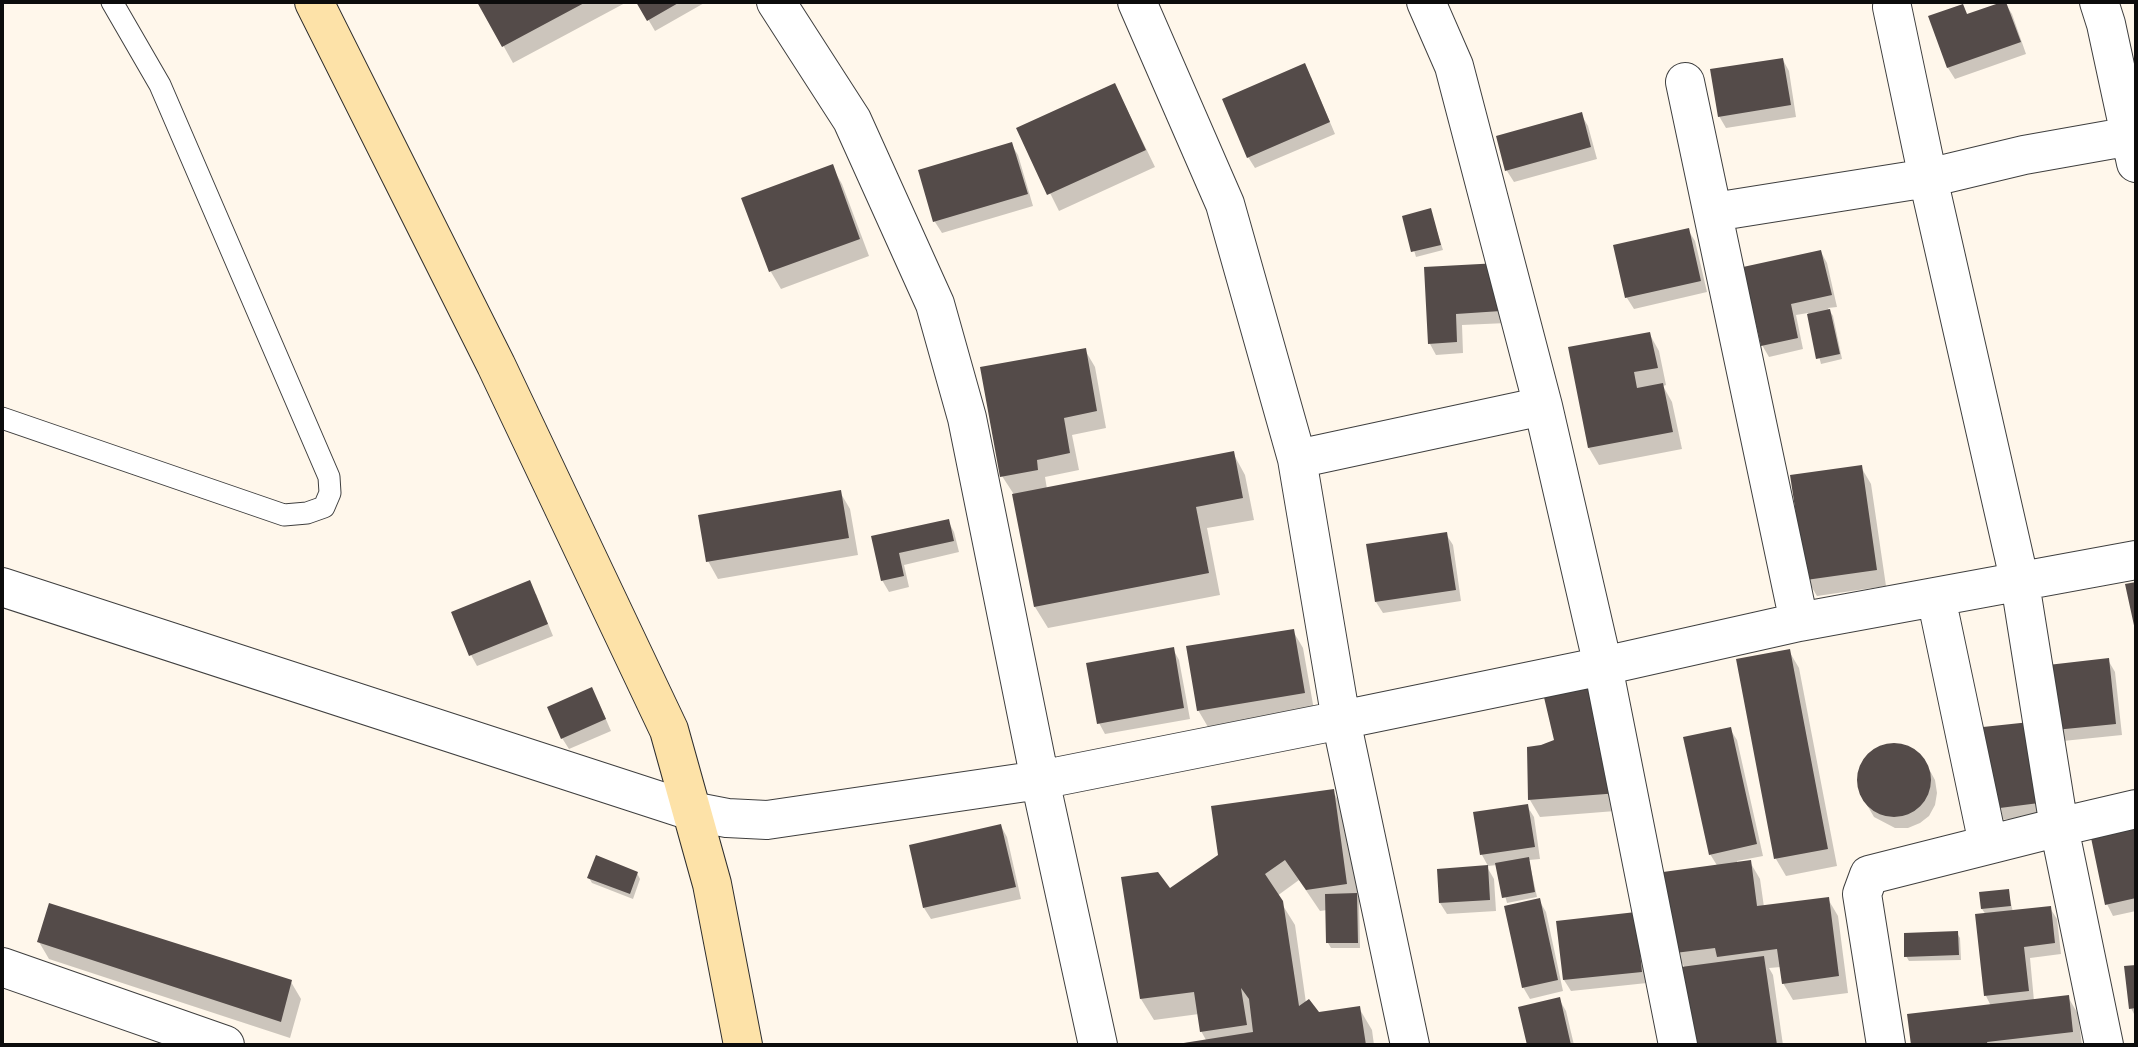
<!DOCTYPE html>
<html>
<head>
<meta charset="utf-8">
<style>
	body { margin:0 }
	#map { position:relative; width:2138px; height:1047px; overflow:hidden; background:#fff7eb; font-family:"PT Serif",serif }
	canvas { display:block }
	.frame { position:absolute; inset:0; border:4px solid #0c0c0c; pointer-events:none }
</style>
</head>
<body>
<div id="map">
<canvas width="2138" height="1047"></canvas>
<div class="frame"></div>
</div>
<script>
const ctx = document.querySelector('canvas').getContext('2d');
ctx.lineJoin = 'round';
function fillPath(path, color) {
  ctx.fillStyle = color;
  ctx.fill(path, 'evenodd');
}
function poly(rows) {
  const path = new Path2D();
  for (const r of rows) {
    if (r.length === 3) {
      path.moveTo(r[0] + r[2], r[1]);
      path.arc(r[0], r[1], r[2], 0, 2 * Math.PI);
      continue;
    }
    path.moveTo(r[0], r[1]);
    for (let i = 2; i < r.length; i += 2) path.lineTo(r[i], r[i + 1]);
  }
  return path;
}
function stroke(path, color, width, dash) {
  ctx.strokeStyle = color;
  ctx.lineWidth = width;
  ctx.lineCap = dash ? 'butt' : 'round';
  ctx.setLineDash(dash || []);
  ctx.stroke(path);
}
fillPath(poly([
	[479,2,627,2,513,63],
	[638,2,706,2,655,31],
	[2005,3,2012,14,2026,54,1955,79,1948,68,1968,16],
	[1783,60,1789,71,1796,117,1726,128,1719,116],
	[1311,77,1335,134,1255,168,1248,157],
	[1115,85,1155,167,1059,211,1018,129],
	[1581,114,1588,126,1597,159,1514,182,1507,171,1498,137],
	[1011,144,1018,155,1033,206,942,233,935,222,920,171],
	[832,167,842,184,869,256,781,289,771,272,744,199],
	[1430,210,1443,250,1416,257,1404,217],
	[1688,230,1695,241,1707,292,1634,309,1627,298,1615,247],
	[1821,252,1827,263,1837,307,1828,308,1833,316,1842,359,1821,364,1808,313,1796,315,1803,349,1769,357,1762,345],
	[1498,265,1507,323,1462,325,1463,353,1436,355,1430,344],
	[1649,333,1659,351,1666,385,1663,386,1672,402,1682,449,1599,465,1589,448],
	[1085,350,1095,367,1106,428,1072,435,1079,470,1045,477,1047,489,1233,453,1245,475,1254,520,1207,528,1220,595,1048,628,1035,607,1013,493,1002,476],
	[1861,467,1871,484,1886,586,1817,596,1807,579],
	[840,492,850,509,858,555,718,579,708,561],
	[948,521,954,532,959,552,904,565,909,587,889,592,882,580,873,538],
	[1446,534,1453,545,1461,601,1383,613,1376,602],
	[536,594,553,636,477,666,471,655],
	[1293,631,1303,648,1314,710,1208,727,1198,710],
	[1173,649,1179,660,1190,719,1105,734,1099,723],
	[1789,651,1799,668,1837,866,1786,876,1776,859],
	[2108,660,2115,672,2122,735,2063,741,2056,730],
	[598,701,611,731,569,749,562,738],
	[1985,728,2044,815,2001,820],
	[1730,729,1737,740,1763,856,1737,861,1737,864,1750,862,1760,879,1764,907,1828,899,1838,916,1848,993,1793,1000,1783,983,1781,967,1769,968,1773,975,1783,1045,1694,1045,1685,968,1676,953,1718,867,1710,854],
	[1556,741,1628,810,1540,817,1530,800],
	[1893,744,1914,750,1923,758,1935,780,1937,793,1935,805,1929,816,1920,823,1908,828,1895,828,1874,817,1860,793,1858,781,1859,769,1864,759,1883,745],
	[1333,791,1345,813,1359,900,1360,948,1331,948,1328,943,1327,910,1320,911,1299,880,1277,896,1295,925,1306,1003,1318,1014,1359,1008,1372,1030,1374,1045,1172,1045,1206,1040,1201,1031,1199,1014,1154,1020,1141,999,1169,891],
	[1527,806,1534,817,1540,859,1529,860,1537,897,1507,903,1497,865,1488,866,1482,855,1475,814],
	[2136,825,2136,911,2113,916,2107,904],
	[1001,826,1007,837,1021,899,931,919,924,908],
	[1487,867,1494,879,1496,911,1447,914,1440,903],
	[637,873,640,879,633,899,592,883,589,878],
	[2008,891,2013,912,2050,908,2057,919,2061,954,2030,958,2034,1001,2068,997,2078,1014,2082,1045,1913,1045,1909,1015,1991,1006,1986,996,1986,915,1982,909,1981,893],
	[1539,900,1546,912,1563,991,1530,999,1523,987],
	[1635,914,1647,983,1571,991,1564,980,1558,922],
	[1957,933,1960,938,1961,960,1909,961,1906,956],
	[39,942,291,982,301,999,290,1038,49,959],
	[2136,966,2136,1018,2131,1008,2126,968],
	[1559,999,1566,1011,1574,1045,1529,1045,1520,1009]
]), '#0003');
fillPath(poly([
	[477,2,586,2,502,47],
	[636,2,680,2,647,21],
	[2002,2,2006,2,2021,42,1947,68,1928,16,1963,4,1967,14],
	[1783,58,1791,105,1718,117,1710,69],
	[1305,63,1330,122,1247,158,1222,99],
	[1115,83,1146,150,1047,195,1016,128],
	[1582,112,1591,147,1505,171,1496,136],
	[1012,142,1028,194,933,222,918,170],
	[833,164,860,239,769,272,741,198],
	[1431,208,1441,245,1411,252,1402,216],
	[1689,228,1701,281,1625,298,1613,245],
	[1821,250,1832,295,1791,304,1798,338,1761,346,1743,267],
	[1499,263,1501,311,1456,314,1457,342,1428,344,1424,267],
	[1830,309,1840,354,1816,359,1807,314],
	[1650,332,1658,368,1634,372,1637,388,1663,383,1673,432,1588,448,1568,347],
	[1086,348,1097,411,1064,418,1070,453,1037,460,1038,470,1000,477,980,367],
	[1234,451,1243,498,1196,507,1209,573,1034,607,1012,494],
	[1862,465,1877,570,1806,580,1790,475],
	[841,490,849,538,706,562,698,515],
	[949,519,954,541,899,553,904,576,881,581,871,536],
	[1447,532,1456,590,1375,602,1366,544],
	[530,580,548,624,469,656,451,612],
	[2136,582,2136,630,2135,630,2125,584],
	[1294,629,1305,693,1197,711,1186,646],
	[1174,647,1184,708,1097,724,1086,663],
	[1790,649,1828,849,1774,859,1736,659],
	[2109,658,2116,724,2055,730,2048,665],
	[1589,681,1619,793,1528,800,1527,747,1541,745,1554,740,1543,693],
	[592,687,606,719,561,739,547,707],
	[2030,722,2039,803,1992,809,1983,727],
	[1731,727,1757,844,1709,855,1683,737],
	[1894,780,37],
	[1334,789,1347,884,1306,890,1285,860,1265,874,1283,901,1299,1006,1309,999,1319,1012,1360,1006,1366,1045,1171,1045,1253,1032,1249,999,1241,988,1247,1025,1200,1032,1194,992,1140,999,1121,877,1158,872,1170,888,1218,855,1211,806],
	[1528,804,1535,847,1480,855,1473,812],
	[2136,823,2136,898,2105,905,2090,833],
	[1001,824,1016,887,923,908,909,845],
	[596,855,638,872,630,894,587,878],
	[1529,857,1535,892,1502,898,1495,863],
	[1751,860,1757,906,1829,897,1839,976,1782,984,1777,949,1717,957,1715,948,1675,953,1663,872],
	[1488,865,1490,900,1439,903,1437,869],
	[2009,889,2011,906,1981,909,1979,892],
	[1357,893,1358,943,1326,943,1325,894],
	[1540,898,1558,980,1522,988,1504,906],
	[49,903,292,980,281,1022,37,942],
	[2051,906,2055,943,2024,947,2029,991,1984,996,1975,914],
	[1636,912,1642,972,1563,980,1556,921],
	[1958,931,1959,955,1904,957,1904,933],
	[1764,956,1777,1045,1692,1045,1681,967],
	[2136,965,2136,1008,2129,1009,2124,966],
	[2069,995,2073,1032,1987,1042,1988,1045,1911,1045,1907,1014],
	[1560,997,1571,1045,1527,1045,1518,1007]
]), '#544b49');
const lane = poly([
	[2,418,284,515,307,513,324,507,330,493,329,477,160,85,112,2]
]);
const street = poly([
	[776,2,852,120,935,304,967,418,1040,780,1098,1045],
	[1137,2,1225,204,1297,459,1341,720,1603,666,1678,1045],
	[1426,2,1454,66,1543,406,1603,666,1799,622,2136,560],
	[2099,2,2106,24,2136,163],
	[1685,82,1799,622],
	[1714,212,1928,178,2024,155,2131,136],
	[1297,459,1543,406],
	[2,587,691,811,727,818,767,820,1040,780,1341,720,1410,1045],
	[1936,597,1988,844],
	[2,967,225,1045],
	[1886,1045,1862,894,1869,875,2059,827,2020,583,1928,178,1892,7],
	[2104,1045,2059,827,2136,809]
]);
const secondary = poly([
	[314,2,496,365,669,730,712,884,743,1045]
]);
stroke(lane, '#3f3f3f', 23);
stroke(street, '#3f3f3f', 40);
stroke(secondary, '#2e2e2e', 40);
stroke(lane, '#fff', 21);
stroke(street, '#fff', 38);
stroke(secondary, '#fde2a8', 38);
</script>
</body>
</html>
